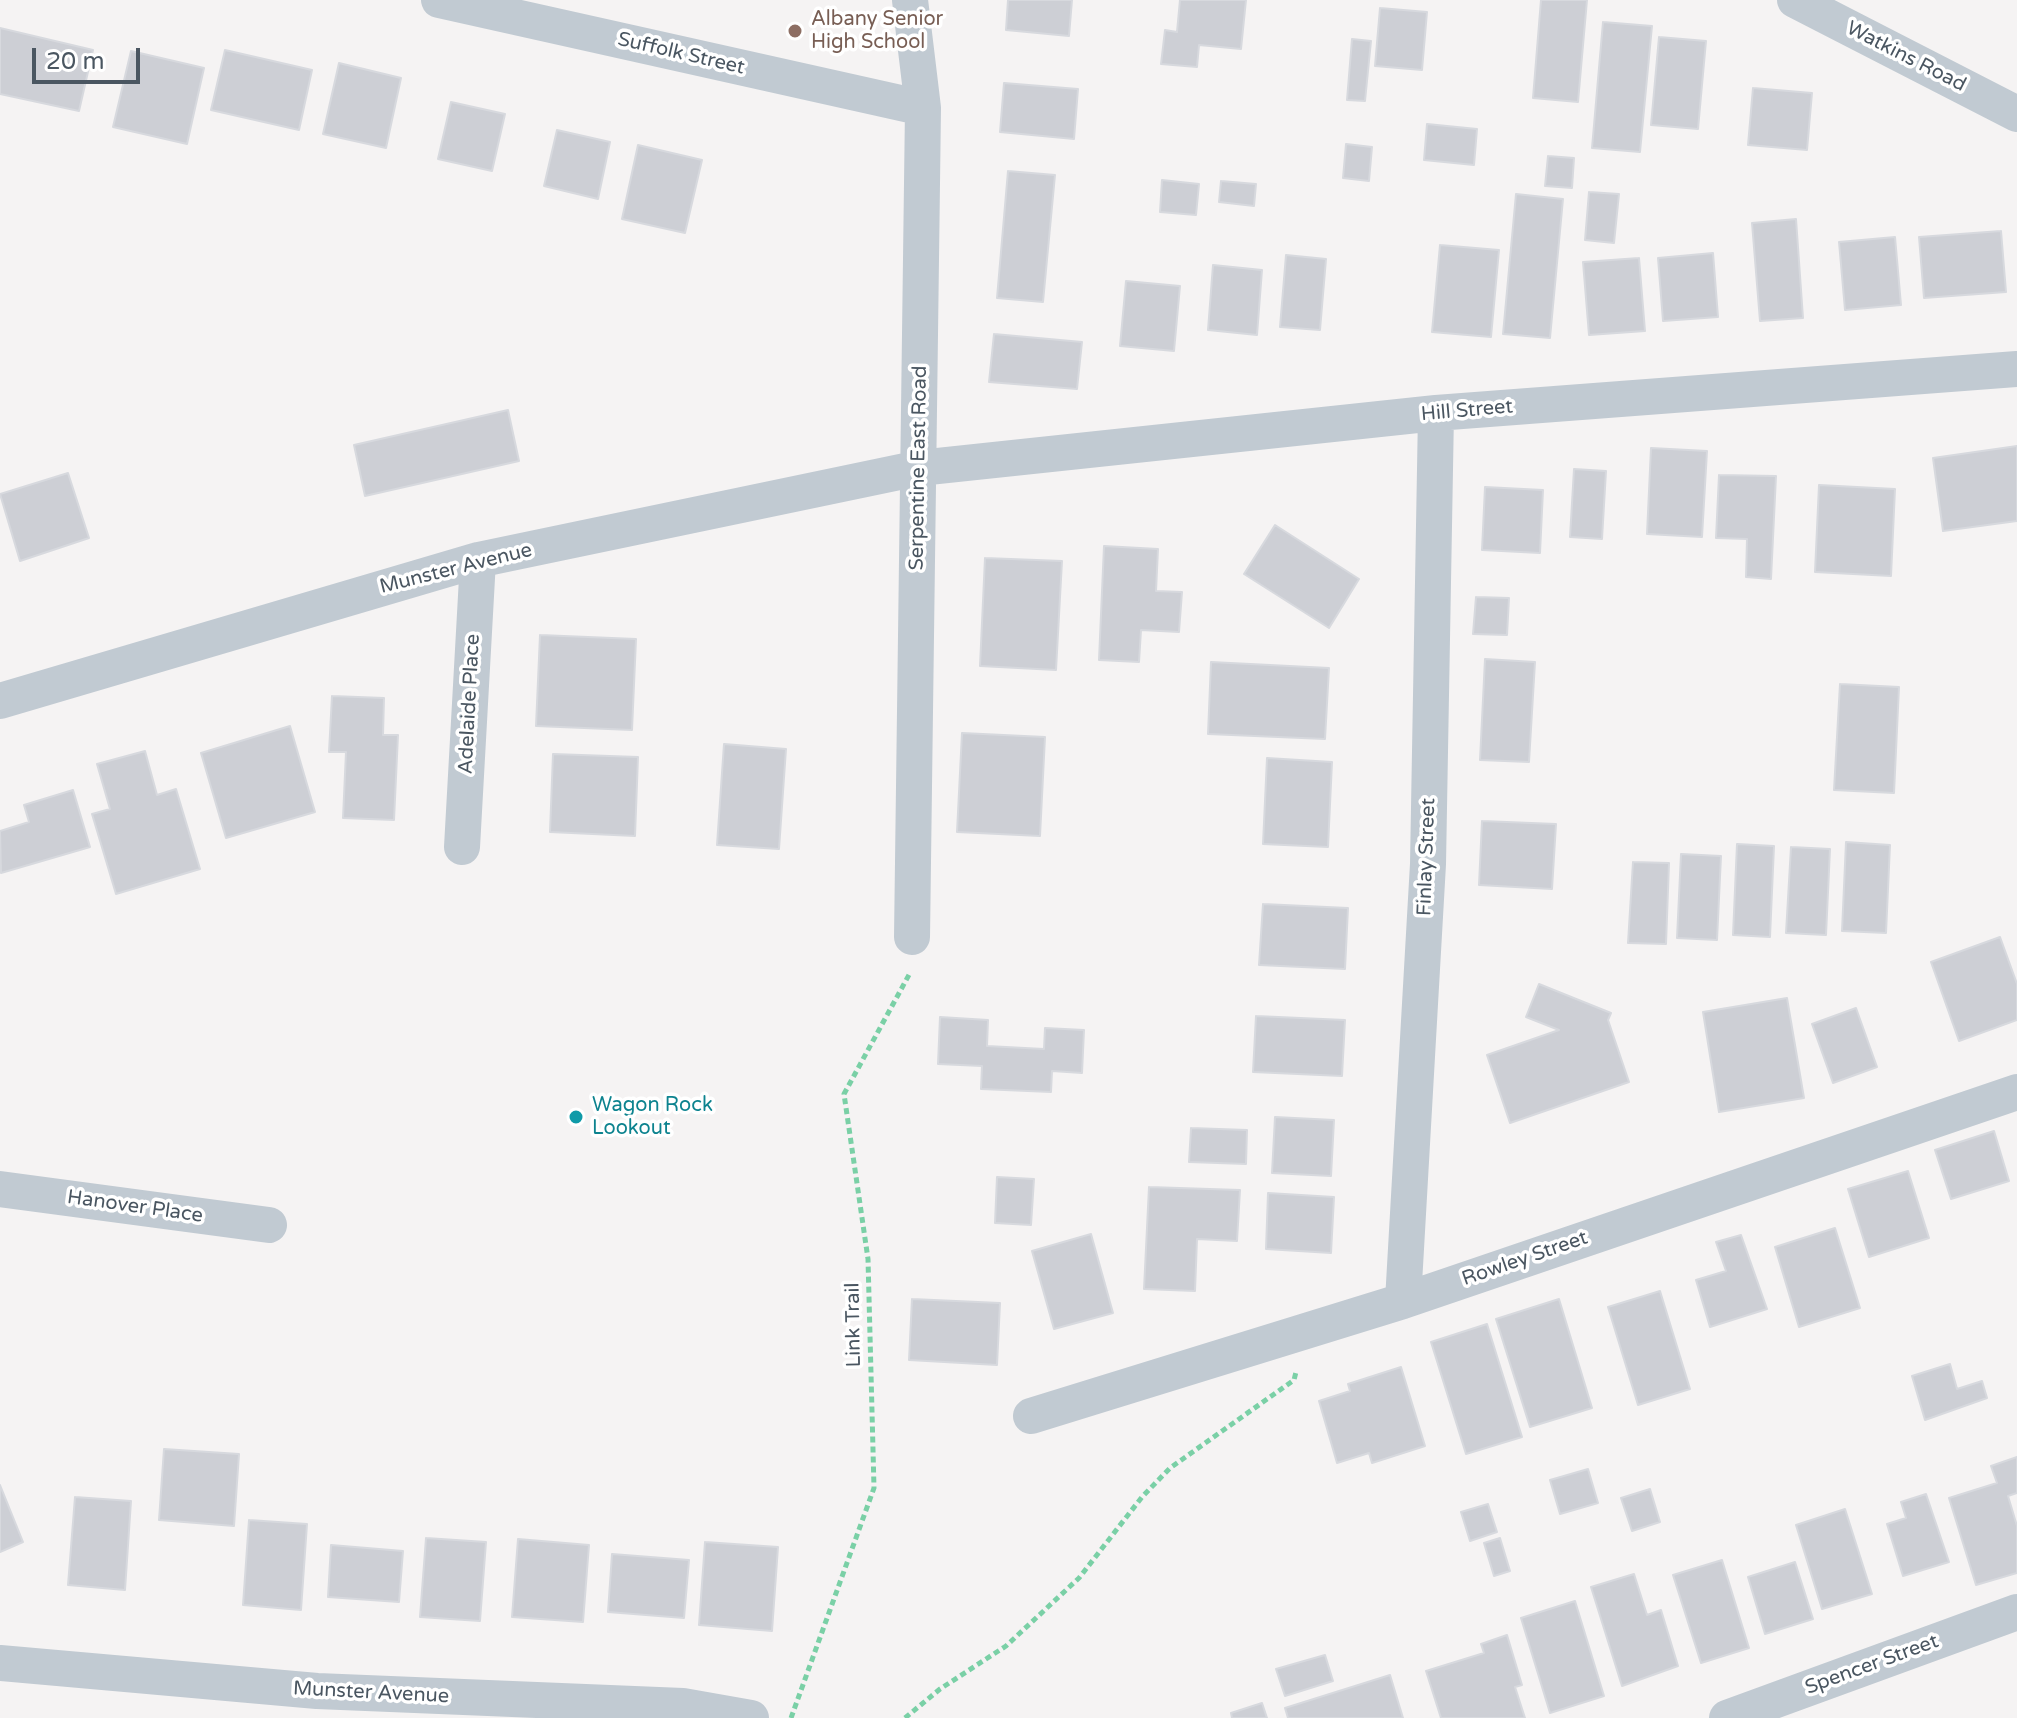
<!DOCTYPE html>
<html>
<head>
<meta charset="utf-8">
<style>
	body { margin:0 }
	#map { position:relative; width:2017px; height:1718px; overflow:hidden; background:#f5f3f3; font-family:"Varela Round",sans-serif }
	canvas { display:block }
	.scale { position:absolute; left:32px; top:48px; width:108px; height:36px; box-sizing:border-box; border:4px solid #4a5661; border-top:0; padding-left:10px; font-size:24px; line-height:28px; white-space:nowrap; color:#4a5661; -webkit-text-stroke:6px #fff; paint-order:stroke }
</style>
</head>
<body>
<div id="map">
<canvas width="2017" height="1718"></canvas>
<div class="scale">20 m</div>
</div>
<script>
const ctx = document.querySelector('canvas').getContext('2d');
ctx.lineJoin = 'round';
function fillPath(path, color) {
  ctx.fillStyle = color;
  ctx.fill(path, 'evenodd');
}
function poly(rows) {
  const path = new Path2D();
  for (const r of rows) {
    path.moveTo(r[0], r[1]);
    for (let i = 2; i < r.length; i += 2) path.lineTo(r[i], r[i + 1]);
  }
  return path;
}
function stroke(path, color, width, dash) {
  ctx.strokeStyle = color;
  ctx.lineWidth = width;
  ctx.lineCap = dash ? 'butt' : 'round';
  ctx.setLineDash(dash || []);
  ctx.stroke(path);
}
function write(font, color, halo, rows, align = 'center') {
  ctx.font = font + ' "Varela Round",sans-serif';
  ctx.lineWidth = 7;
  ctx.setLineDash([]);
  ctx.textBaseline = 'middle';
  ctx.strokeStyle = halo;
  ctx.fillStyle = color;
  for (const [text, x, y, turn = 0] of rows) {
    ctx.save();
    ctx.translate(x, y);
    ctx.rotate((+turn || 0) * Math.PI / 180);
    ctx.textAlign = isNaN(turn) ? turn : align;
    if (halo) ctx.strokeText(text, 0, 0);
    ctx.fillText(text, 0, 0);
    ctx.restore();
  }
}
const building = poly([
	[1008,0,1072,0,1069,36,1006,30,1008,0],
	[1180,0,1246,0,1241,49,1199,45,1197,67,1161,64,1165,30,1177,32,1180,0],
	[1541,0,1587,0,1578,102,1533,98,1541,0],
	[1380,8,1427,12,1422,70,1375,66,1380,8],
	[1603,22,1652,26,1640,152,1592,148,1603,22],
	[0,28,93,50,79,111,0,94,0,28],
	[1659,37,1706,41,1698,129,1651,125,1659,37],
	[1352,39,1371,41,1365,101,1347,100,1352,39],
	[225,50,312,70,299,130,211,110,225,50],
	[131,51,204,68,187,144,113,127,131,51],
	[339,63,401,78,386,148,323,134,339,63],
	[1004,83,1078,89,1074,139,1000,132,1004,83],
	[1753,88,1812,93,1807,150,1748,145,1753,88],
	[451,102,505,114,492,171,438,159,451,102],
	[1427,124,1477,129,1474,165,1424,160,1427,124],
	[557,130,610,142,598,199,544,186,557,130],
	[1346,144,1372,147,1369,181,1343,178,1346,144],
	[638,145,702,160,685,233,622,219,638,145],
	[1548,156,1574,158,1572,188,1545,186,1548,156],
	[1008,171,1055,175,1043,302,997,298,1008,171],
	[1162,180,1199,184,1196,215,1160,212,1162,180],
	[1221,181,1256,184,1254,206,1219,202,1221,181],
	[1589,192,1619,194,1614,243,1585,240,1589,192],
	[1516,194,1563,199,1550,338,1503,334,1516,194],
	[1796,219,1803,318,1760,321,1752,223,1796,219],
	[2001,231,2006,292,1924,298,1919,237,2001,231],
	[1895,237,1901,305,1845,310,1839,242,1895,237],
	[1440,245,1499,250,1491,337,1432,332,1440,245],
	[1713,253,1718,317,1663,321,1658,258,1713,253],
	[1286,255,1326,259,1320,330,1280,327,1286,255],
	[1639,258,1645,331,1589,335,1583,262,1639,258],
	[1213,265,1262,270,1257,335,1208,330,1213,265],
	[1126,281,1180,286,1174,351,1120,346,1126,281],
	[994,334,1082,342,1077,389,989,382,994,334],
	[508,410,519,461,365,496,354,445,508,410],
	[2017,446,2017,521,1943,531,1933,458,2017,446],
	[1651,448,1707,451,1702,537,1647,534,1651,448],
	[1574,469,1606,471,1602,539,1570,537,1574,469],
	[68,473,89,538,20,561,0,494,68,473],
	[1719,475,1776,476,1771,579,1746,577,1747,539,1716,538,1719,475],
	[1819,485,1895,489,1891,576,1815,572,1819,485],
	[1485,487,1543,490,1540,553,1482,550,1485,487],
	[1275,525,1359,579,1329,628,1244,574,1275,525],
	[1104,546,1158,549,1156,591,1182,592,1179,632,1141,630,1139,662,1099,660,1104,546],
	[985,558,1062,561,1056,670,980,666,985,558],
	[1476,597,1509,598,1507,635,1473,634,1476,597],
	[540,635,636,639,632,730,536,726,540,635],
	[1485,659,1535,662,1529,762,1480,760,1485,659],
	[1211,662,1329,668,1325,739,1208,734,1211,662],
	[1840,684,1899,687,1894,793,1834,790,1840,684],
	[332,696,384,698,383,735,398,735,394,820,343,818,346,752,329,752,332,696],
	[290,726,315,812,226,838,201,753,290,726],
	[962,733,1045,737,1040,836,957,832,962,733],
	[724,744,786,749,779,849,717,845,724,744],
	[145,751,157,795,176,789,200,869,116,894,92,814,110,809,97,764,145,751],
	[553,754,638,757,635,836,550,832,553,754],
	[1267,758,1332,762,1328,847,1263,844,1267,758],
	[73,790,90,847,1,873,0,831,29,822,24,805,73,790],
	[1482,821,1556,824,1552,889,1479,885,1482,821],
	[1846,842,1890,845,1886,933,1842,931,1846,842],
	[1737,844,1774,846,1770,937,1733,935,1737,844],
	[1791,847,1830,849,1826,935,1786,933,1791,847],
	[1681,854,1721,856,1717,940,1677,938,1681,854],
	[1633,862,1669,863,1666,944,1628,943,1633,862],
	[1263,904,1348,908,1345,969,1259,965,1263,904],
	[2000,937,2017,984,2017,1020,1959,1041,1931,962,2000,937],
	[1539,984,1611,1013,1608,1020,1629,1082,1510,1123,1487,1055,1559,1030,1526,1017,1539,984],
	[1787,998,1804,1098,1719,1112,1703,1012,1787,998],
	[1856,1008,1877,1067,1833,1083,1812,1024,1856,1008],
	[1256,1016,1345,1020,1342,1076,1253,1072,1256,1016],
	[940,1017,988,1020,987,1046,1044,1049,1045,1028,1084,1030,1082,1073,1052,1071,1051,1092,981,1089,982,1066,938,1064,940,1017],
	[1275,1117,1334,1120,1331,1176,1272,1173,1275,1117],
	[1191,1128,1247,1130,1246,1164,1189,1162,1191,1128],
	[1994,1131,2009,1181,1951,1199,1935,1150,1994,1131],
	[1908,1171,1929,1238,1869,1257,1848,1189,1908,1171],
	[997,1177,1034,1179,1031,1225,995,1223,997,1177],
	[1149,1187,1240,1190,1237,1241,1197,1239,1195,1291,1144,1289,1149,1187],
	[1268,1193,1334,1197,1331,1253,1266,1249,1268,1193],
	[1835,1228,1860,1308,1799,1327,1775,1247,1835,1228],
	[1091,1234,1113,1313,1054,1329,1032,1251,1091,1234],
	[1741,1235,1767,1309,1710,1327,1696,1280,1726,1271,1716,1242,1741,1235],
	[1660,1291,1690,1389,1638,1405,1608,1307,1660,1291],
	[912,1299,1000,1303,997,1365,909,1360,912,1299],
	[1559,1299,1592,1408,1530,1427,1496,1319,1559,1299],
	[1487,1324,1522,1437,1466,1454,1431,1342,1487,1324],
	[1950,1364,1957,1389,1982,1381,1987,1398,1925,1420,1912,1376,1950,1364],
	[1401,1367,1425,1446,1372,1463,1369,1453,1337,1463,1319,1401,1350,1391,1348,1384,1401,1367],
	[164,1449,239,1454,234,1526,159,1520,164,1449],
	[2017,1457,2017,1493,2008,1496,2017,1526,2017,1573,1976,1585,1949,1498,1997,1483,1991,1466,2017,1457],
	[1588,1469,1598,1503,1560,1514,1550,1480,1588,1469],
	[0,1485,23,1542,0,1552,0,1485],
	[1650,1489,1660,1522,1632,1531,1621,1498,1650,1489],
	[1926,1494,1949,1562,1903,1576,1887,1524,1906,1518,1901,1502,1926,1494],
	[75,1497,131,1501,125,1590,68,1585,75,1497],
	[1488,1504,1497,1532,1470,1541,1461,1512,1488,1504],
	[1845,1509,1872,1594,1822,1609,1796,1525,1845,1509],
	[249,1520,307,1524,301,1610,243,1605,249,1520],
	[426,1538,486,1542,480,1621,420,1617,426,1538],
	[1500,1538,1510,1571,1494,1576,1484,1543,1500,1538],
	[518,1539,589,1545,583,1622,512,1617,518,1539],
	[705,1542,778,1547,772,1631,699,1625,705,1542],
	[331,1545,403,1551,399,1602,328,1597,331,1545],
	[612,1554,689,1560,684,1618,608,1612,612,1554],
	[1722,1560,1749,1648,1701,1663,1673,1575,1722,1560],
	[1795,1562,1813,1619,1765,1634,1748,1577,1795,1562],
	[1634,1574,1647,1615,1661,1610,1678,1666,1622,1686,1591,1587,1634,1574],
	[1575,1601,1604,1696,1550,1713,1521,1618,1575,1601],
	[1507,1635,1522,1685,1515,1687,1525,1718,1441,1718,1426,1671,1484,1653,1481,1644,1507,1635],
	[1325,1655,1333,1681,1285,1696,1276,1669,1325,1655],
	[1390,1675,1403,1718,1288,1718,1285,1708,1390,1675],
	[1262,1703,1267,1718,1232,1718,1231,1713,1262,1703]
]);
fillPath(building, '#cdcfd5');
stroke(building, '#d7d9de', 2);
stroke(poly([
	[791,1718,874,1488,868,1259,844,1094,910,973],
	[905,1718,940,1689,1006,1646,1079,1578,1142,1497,1170,1468,1294,1380,1296,1372]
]), '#7ad0a6', 5, [6, 4]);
stroke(poly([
	[439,0,923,108],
	[910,0,923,108,912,937],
	[1795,0,2017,114],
	[0,701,478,560,919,468,1436,413,2017,369],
	[462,847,478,560],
	[0,1189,269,1225],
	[1403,1301,1428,864,1436,413],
	[1031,1416,1403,1301,2017,1092],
	[0,1663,317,1691,683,1706,751,1718],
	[1727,1718,2017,1612]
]), '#c1cad2', 36);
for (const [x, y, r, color] of [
	[795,31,8,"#8d6e63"],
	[576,1117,8,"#0f9aa8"]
]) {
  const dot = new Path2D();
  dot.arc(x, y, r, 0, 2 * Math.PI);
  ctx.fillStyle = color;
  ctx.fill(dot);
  stroke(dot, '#fff', 3);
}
write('20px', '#785e54', '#fff', [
	["Albany Senior",811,20],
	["High School",811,43]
], 'left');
write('20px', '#4a5661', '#fff', [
	["Suffolk Street",681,54,13],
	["Watkins Road",1906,57,27],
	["Hill Street",1467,411,-5],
	["Serpentine East Road",919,468,-89],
	["Munster Avenue",456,569,-14],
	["Adelaide Place",470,704,-87],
	["Finlay Street",1427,857,-88],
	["Hanover Place",135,1207,8],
	["Rowley Street",1525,1259,-19],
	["Link Trail",854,1325,-91],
	["Spencer Street",1872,1665,-20],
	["Munster Avenue",371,1693,3]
]);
write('20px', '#0d838f', '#fff', [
	["Wagon Rock",592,1106],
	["Lookout",592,1129]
], 'left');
</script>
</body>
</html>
